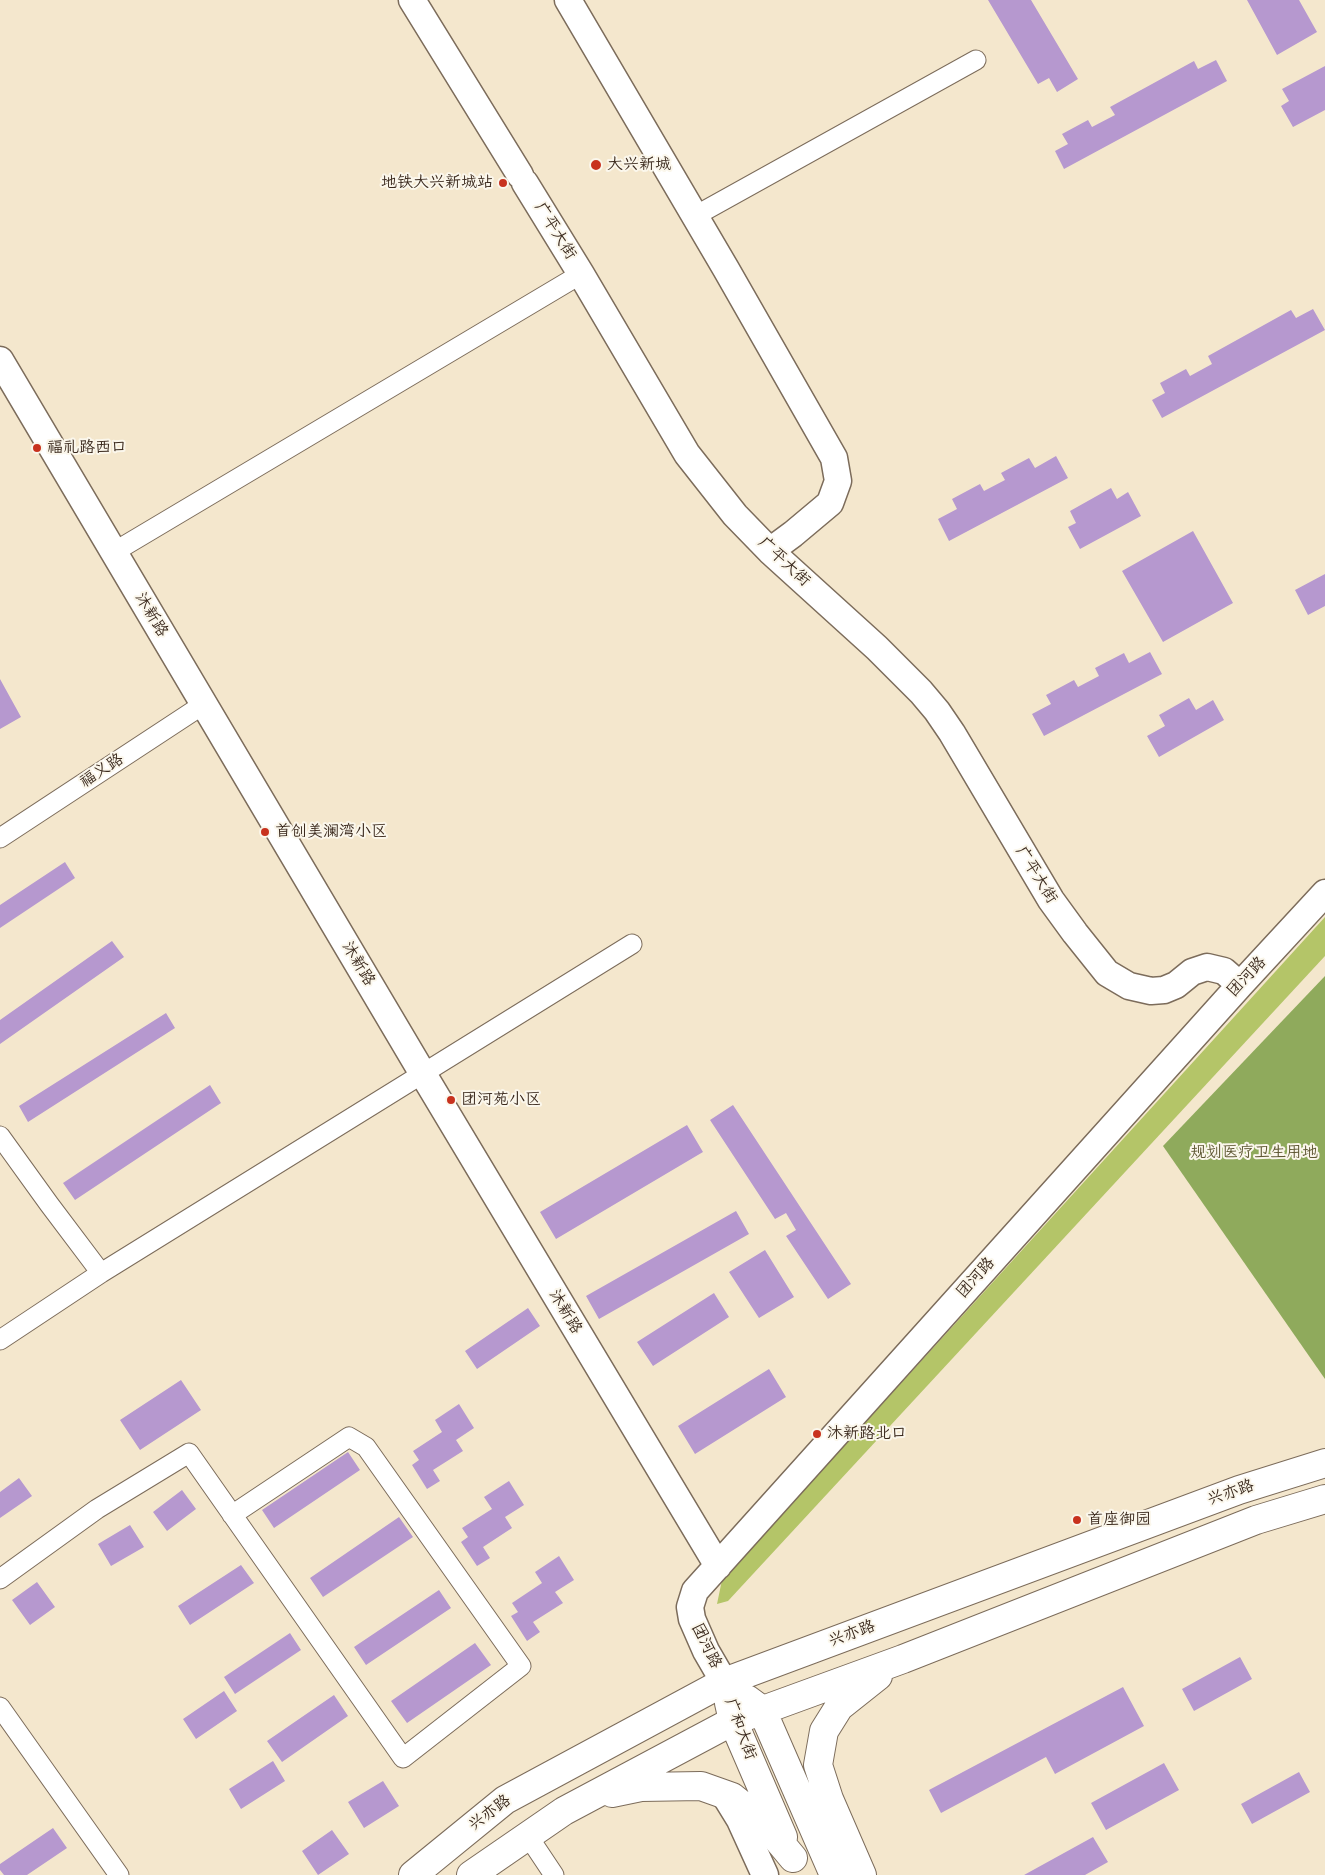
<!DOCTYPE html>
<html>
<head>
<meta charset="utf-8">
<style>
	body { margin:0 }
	canvas { display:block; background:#f4e7cd }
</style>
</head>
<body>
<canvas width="1325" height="1875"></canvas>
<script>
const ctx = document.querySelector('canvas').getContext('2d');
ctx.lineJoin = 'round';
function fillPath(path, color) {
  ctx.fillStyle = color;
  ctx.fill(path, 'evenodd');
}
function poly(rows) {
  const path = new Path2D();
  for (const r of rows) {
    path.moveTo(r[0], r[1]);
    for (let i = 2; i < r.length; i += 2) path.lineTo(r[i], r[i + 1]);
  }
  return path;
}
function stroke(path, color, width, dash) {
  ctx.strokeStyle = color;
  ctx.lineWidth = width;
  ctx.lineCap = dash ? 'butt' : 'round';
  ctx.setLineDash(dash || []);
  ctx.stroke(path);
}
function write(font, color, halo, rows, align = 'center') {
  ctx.font = font + ' Sriracha,"LXGW WenKai TC",sans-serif';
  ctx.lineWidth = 4;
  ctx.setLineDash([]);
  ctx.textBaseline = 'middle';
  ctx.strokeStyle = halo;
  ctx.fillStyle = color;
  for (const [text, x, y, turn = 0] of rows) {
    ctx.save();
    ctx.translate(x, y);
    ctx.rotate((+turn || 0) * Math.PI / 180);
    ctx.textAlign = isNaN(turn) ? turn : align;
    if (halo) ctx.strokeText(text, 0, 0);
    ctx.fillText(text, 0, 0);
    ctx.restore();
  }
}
fillPath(poly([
	[1325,917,1325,956,728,1601,717,1604,722,1580]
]), '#b4c568');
fillPath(poly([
	[1325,976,1325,1379,1163,1146]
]), '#8faa5c');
fillPath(poly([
	[988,0,1031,0,1078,79,1057,92,1049,78,1038,84],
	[1247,0,1299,0,1317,32,1277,55],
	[1216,60,1227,81,1064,169,1055,151,1068,144,1062,134,1088,120,1092,127,1115,115,1110,107,1194,61,1198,69],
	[1325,66,1325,110,1293,127,1281,106,1289,101,1282,89],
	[1313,309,1325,330,1162,418,1152,400,1165,393,1160,383,1186,369,1190,376,1212,364,1208,356,1291,310,1296,318],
	[1056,456,1068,478,949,541,938,519,957,509,952,499,980,484,984,491,1005,480,1001,473,1029,458,1035,468],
	[1111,488,1117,499,1128,492,1141,516,1080,549,1068,527,1076,523,1070,511],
	[1193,531,1233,603,1163,642,1122,571],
	[1325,574,1325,606,1308,615,1295,590],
	[1150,652,1162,674,1044,736,1032,714,1051,704,1046,695,1074,680,1078,687,1099,676,1095,668,1124,653,1129,663],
	[0,679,21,717,0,729],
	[1189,698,1196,710,1213,700,1224,720,1159,757,1147,736,1165,726,1159,715],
	[65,862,75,878,0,928,0,905],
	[112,941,124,957,0,1044,0,1020],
	[166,1013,175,1028,28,1122,19,1106],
	[210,1085,221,1103,75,1200,63,1183],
	[733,1105,851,1284,828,1299,786,1236,796,1230,786,1213,775,1219,710,1120],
	[687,1125,703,1152,556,1239,540,1212],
	[736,1211,749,1234,599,1319,586,1296],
	[765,1250,794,1297,759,1318,729,1272],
	[714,1293,729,1317,653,1366,637,1342],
	[528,1308,540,1326,477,1369,465,1351],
	[769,1369,786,1397,695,1454,678,1426],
	[181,1380,201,1410,140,1450,120,1420],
	[459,1404,474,1428,456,1440,463,1451,433,1470,440,1481,427,1489,412,1465,419,1460,413,1451,442,1432,435,1420],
	[348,1452,360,1470,274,1528,262,1510],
	[19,1478,32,1496,0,1518,0,1492],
	[509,1481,524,1505,505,1517,512,1528,483,1547,490,1558,477,1566,461,1542,468,1537,462,1528,492,1509,484,1497],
	[182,1490,196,1509,167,1531,153,1512],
	[399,1517,413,1537,323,1597,310,1578],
	[130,1525,144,1547,111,1566,98,1544],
	[559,1556,574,1580,555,1592,563,1603,533,1622,540,1632,527,1641,511,1616,518,1612,512,1603,542,1583,535,1572],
	[241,1565,254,1583,190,1625,178,1606],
	[37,1582,55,1607,30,1625,12,1600],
	[439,1590,451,1608,366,1665,354,1647],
	[290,1633,301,1650,235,1694,224,1677],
	[475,1643,491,1665,407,1723,391,1701],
	[1240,1657,1252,1679,1194,1711,1182,1689],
	[1123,1687,1144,1726,1055,1774,1046,1757,941,1813,929,1790],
	[224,1691,237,1711,196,1739,183,1719],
	[334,1695,348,1716,282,1762,267,1741],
	[273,1761,285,1781,241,1809,229,1789],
	[1164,1763,1179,1790,1106,1830,1091,1803],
	[1299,1772,1310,1792,1252,1824,1241,1804],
	[383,1781,399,1806,364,1828,348,1802],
	[53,1828,67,1848,27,1875,4,1875,0,1870,0,1864],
	[332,1830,349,1854,318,1875,302,1851],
	[1093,1837,1108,1862,1085,1875,1024,1875]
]), '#b698cf');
const street = poly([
	[695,216,976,60],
	[114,552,581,274],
	[0,838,204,704],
	[0,1136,49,1204,101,1273,0,1340],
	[101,1273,632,944],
	[0,1579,97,1509,189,1453,403,1758,521,1666,366,1447,349,1437,232,1515],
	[0,1707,119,1875],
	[528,1836,554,1875]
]);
const secondary = poly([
	[412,0,520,175],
	[568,0,726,269,834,458,838,481,830,503,793,534,770,551],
	[525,183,581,274,687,454,735,515,770,551,877,648,921,692,937,711,952,733,1051,900,1075,933,1107,973,1129,986,1151,991,1164,990,1176,985,1192,972,1207,967,1224,971,1240,985],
	[0,360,423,1074,718,1566],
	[724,1682,706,1651,692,1619,690,1607,695,1591,1240,985,1325,893],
	[724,1794,740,1820,765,1875]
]);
const primary = poly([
	[747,1699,762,1710,834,1875],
	[729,1703,733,1721,783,1837],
	[612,1793,641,1787,701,1786,732,1797,763,1822,793,1858],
	[413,1875,505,1800,724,1682,1239,1490,1325,1463],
	[471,1875,564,1811,733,1721,903,1659,1256,1520,1325,1499],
	[862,1875,829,1799,818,1765,824,1731,839,1707,878,1676]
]);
stroke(street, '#7c6c5b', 21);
stroke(secondary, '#7c6c5b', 29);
stroke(primary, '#7c6c5b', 30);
stroke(street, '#fff', 19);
stroke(secondary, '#fff', 26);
stroke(primary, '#fff', 28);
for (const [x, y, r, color] of [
	[596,165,6,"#c8321e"],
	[503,183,5,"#c8321e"],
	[37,448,5,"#c8321e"],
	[265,832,5,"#c8321e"],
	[451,1100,5,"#c8321e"],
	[817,1434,5,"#c8321e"],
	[1077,1520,5,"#c8321e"]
]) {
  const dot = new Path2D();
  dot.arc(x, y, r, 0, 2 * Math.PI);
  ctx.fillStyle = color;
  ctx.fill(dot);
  stroke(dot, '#fbf7ec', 2);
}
write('16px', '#3b2a1e', '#fbf7ec', [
	["大兴新城",607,165],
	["地铁大兴新城站",493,183,"right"],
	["福礼路西口",47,448],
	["首创美澜湾小区",275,832],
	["团河苑小区",461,1100],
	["沐新路北口",827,1434],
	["首座御园",1087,1520]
], 'left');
write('16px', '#3b2a1e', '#fbf7ec', [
	["广平大街",555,231,58],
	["广平大街",784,562,43],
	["沐新路",151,615,59],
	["福义路",102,771,-33],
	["广平大街",1036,875,58],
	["沐新路",358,964,59],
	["团河路",1247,977,-47],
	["团河路",976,1278,-48],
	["沐新路",565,1312,59],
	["兴亦路",1231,1493,-19],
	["兴亦路",852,1634,-20],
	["团河路",706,1646,64],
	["广和大街",740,1729,70],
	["兴亦路",490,1813,-37]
]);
write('16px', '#5f5834', '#fbf7ec', [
	["规划医疗卫生用地",1254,1153]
]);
</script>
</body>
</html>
